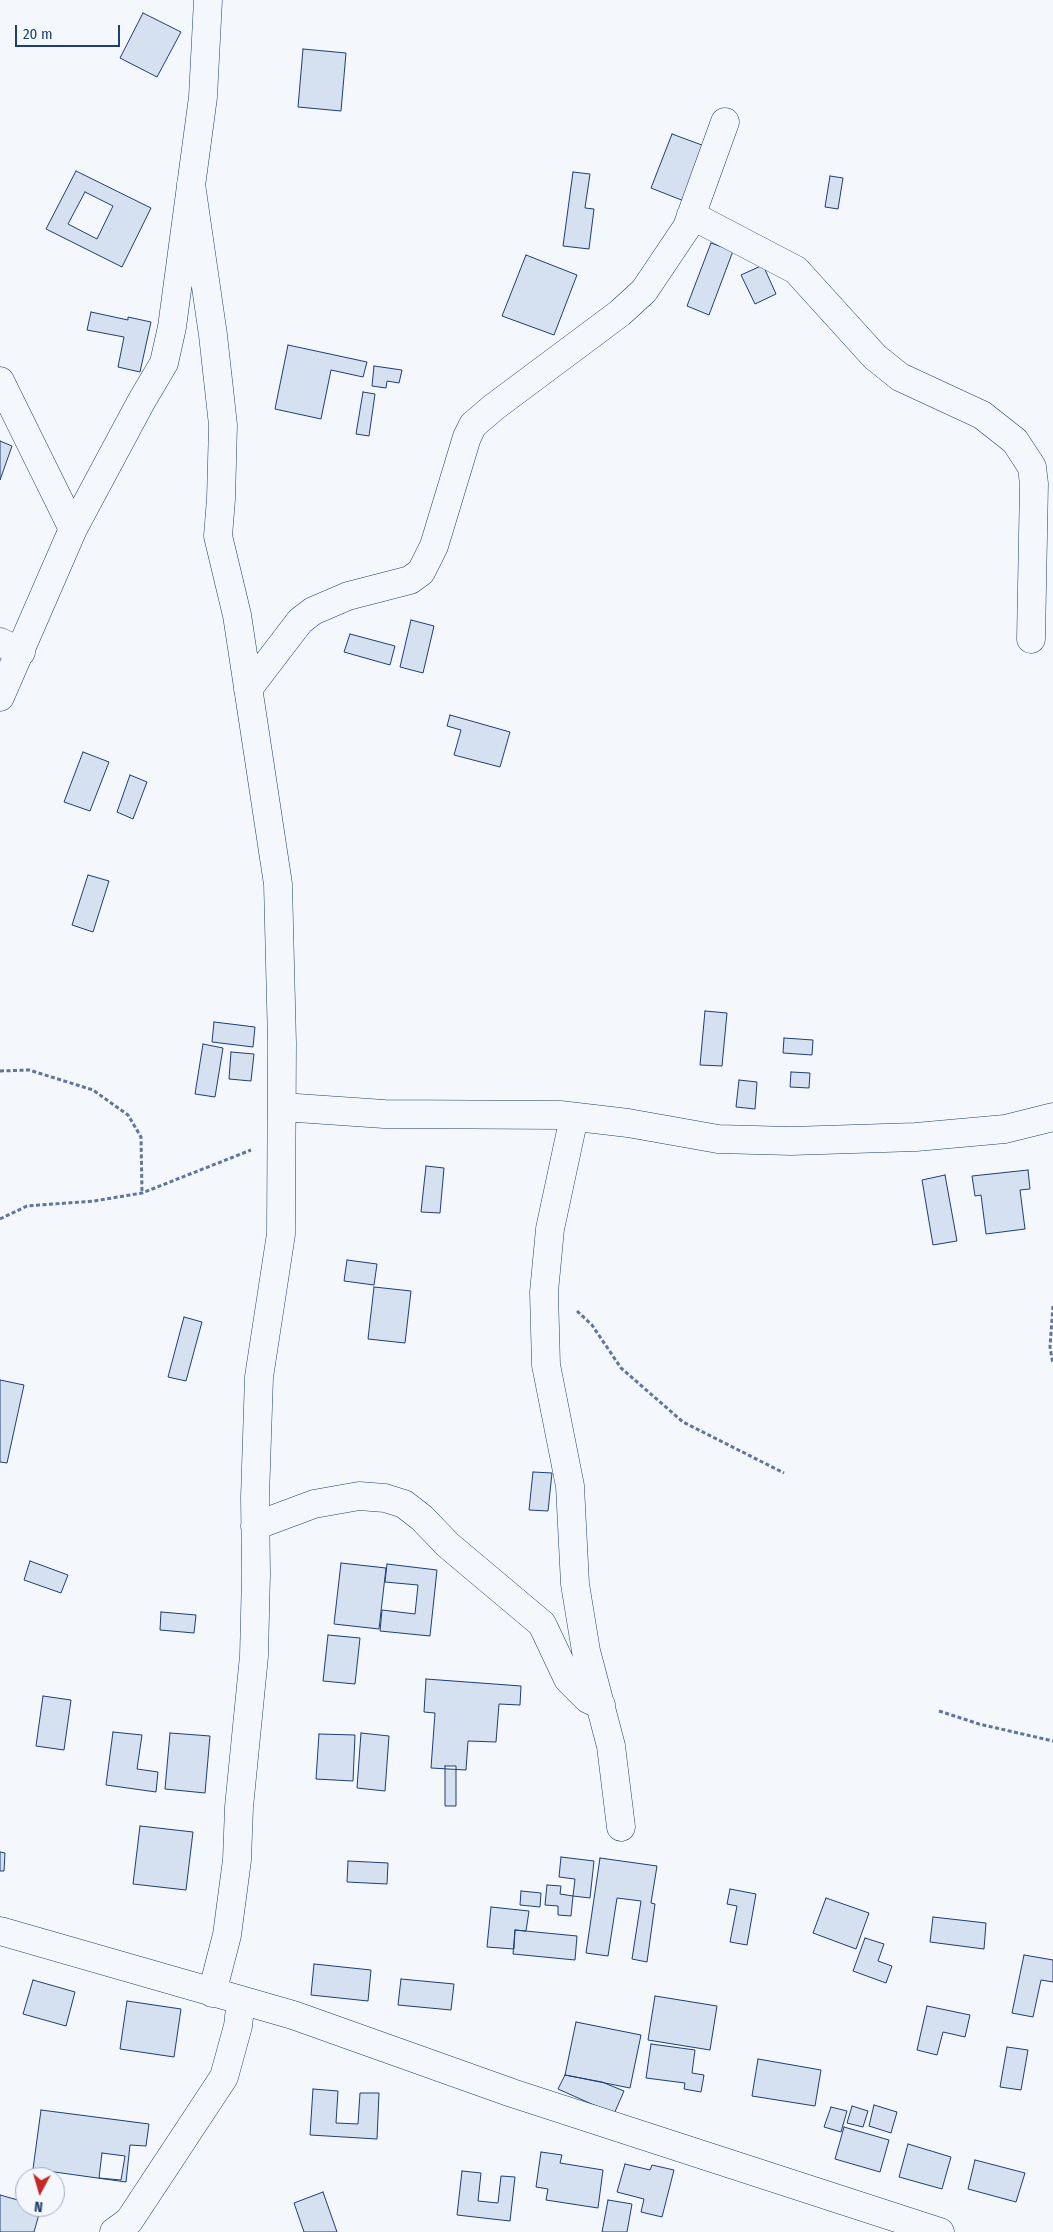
<!DOCTYPE html>
<html>
<head>
<meta charset="utf-8">
<style>
	body { margin:0 }
	#map { position:relative; width:1053px; height:2232px; overflow:hidden; background:#f4f7fb; font-family:"Fira Sans Condensed",sans-serif }
	canvas { display:block }
	.north { position:absolute; left:15px; top:2167px; width:50px; height:50px; box-sizing:border-box; background:#f4f7fb; border:1px solid #9eadc5; border-radius:50%; rotate:186deg; font-size:14px; font-weight:700; line-height:20px; text-align:center; color:#1d3f73 }
	.north::after { content:''; display:block; margin:auto; width:18px; height:22px; background:#c62828; clip-path:polygon(50% 0,100% 100%,50% 72%,0 100%) }
	.scale { position:absolute; left:15px; top:25px; width:105px; height:22px; box-sizing:border-box; border:2px solid #1d3f73; border-top:0; padding-left:6px; font-size:15px; line-height:18px; white-space:nowrap; color:#1d3f73; -webkit-text-stroke:4px #f4f7fb; paint-order:stroke }
</style>
</head>
<body>
<div id="map">
<canvas width="1053" height="2232"></canvas>
<div class="north">N</div>
<div class="scale">20 m</div>
</div>
<script>
const ctx = document.querySelector('canvas').getContext('2d');
ctx.lineJoin = 'round';
function fillPath(path, color) {
  ctx.fillStyle = color;
  ctx.fill(path, 'evenodd');
}
function poly(rows) {
  const path = new Path2D();
  for (const r of rows) {
    path.moveTo(r[0], r[1]);
    for (let i = 2; i < r.length; i += 2) path.lineTo(r[i], r[i + 1]);
  }
  return path;
}
function stroke(path, color, width, dash) {
  ctx.strokeStyle = color;
  ctx.lineWidth = width;
  ctx.lineCap = dash ? 'butt' : 'round';
  ctx.setLineDash(dash || []);
  ctx.stroke(path);
}
const building = poly([
	[143,13,181,32,157,77,120,58,143,13],
	[303,49,346,53,341,111,298,107,303,49],
	[672,134,710,148,689,203,651,188,672,134],
	[76,171,151,208,122,267,46,229,76,171],
	[85,192,113,206,97,239,68,224,85,192],
	[573,172,590,174,585,208,594,209,589,249,563,246,573,172],
	[830,176,843,178,838,209,825,207,830,176],
	[711,243,733,251,709,315,687,306,711,243],
	[526,255,577,275,554,335,502,316,526,255],
	[763,265,776,294,755,304,741,275,763,265],
	[91,312,128,320,128,317,151,322,140,372,118,367,124,337,87,330,91,312],
	[288,345,367,362,363,377,331,370,321,419,275,409,288,345],
	[374,366,402,370,399,383,387,381,386,388,372,386,374,366],
	[363,392,375,394,369,436,356,434,363,392],
	[0,441,12,446,0,480,0,441],
	[411,620,434,626,423,673,400,667,411,620],
	[350,634,395,646,390,665,344,652,350,634],
	[450,715,510,732,500,767,454,755,461,730,447,726,450,715],
	[83,752,109,762,90,811,64,802,83,752],
	[130,775,147,782,133,819,117,812,130,775],
	[88,875,109,881,93,932,72,925,88,875],
	[705,1011,727,1013,722,1066,700,1065,705,1011],
	[214,1022,255,1027,253,1047,212,1042,214,1022],
	[784,1038,813,1040,812,1055,783,1053,784,1038],
	[203,1044,223,1048,215,1097,195,1094,203,1044],
	[231,1052,254,1054,251,1081,229,1079,231,1052],
	[791,1072,810,1073,809,1088,790,1087,791,1072],
	[739,1080,757,1082,755,1109,736,1107,739,1080],
	[426,1166,444,1168,440,1213,421,1212,426,1166],
	[1028,1170,1030,1189,1020,1190,1025,1229,986,1234,981,1195,975,1196,972,1176,1028,1170],
	[945,1175,957,1241,933,1245,922,1180,945,1175],
	[347,1260,377,1264,374,1285,344,1281,347,1260],
	[374,1287,411,1291,405,1343,368,1339,374,1287],
	[184,1317,202,1322,186,1381,168,1377,184,1317],
	[0,1380,24,1385,7,1463,0,1462,0,1380],
	[533,1472,552,1473,548,1511,529,1510,533,1472],
	[30,1561,68,1575,61,1593,24,1580,30,1561],
	[341,1563,386,1568,379,1629,334,1624,341,1563],
	[387,1564,437,1570,430,1636,380,1631,382,1610,415,1614,418,1585,385,1582,387,1564],
	[161,1612,196,1615,194,1633,160,1630,161,1612],
	[328,1635,360,1638,355,1684,323,1681,328,1635],
	[426,1679,521,1686,520,1705,499,1704,496,1742,468,1741,466,1770,431,1768,435,1713,424,1712,426,1679],
	[43,1696,71,1700,64,1750,36,1746,43,1696],
	[113,1732,142,1735,137,1769,158,1772,156,1792,106,1785,113,1732],
	[170,1733,210,1736,205,1793,165,1789,170,1733],
	[361,1733,389,1736,385,1791,357,1788,361,1733],
	[319,1734,355,1735,353,1781,316,1779,319,1734],
	[445,1766,456,1766,456,1806,445,1806,445,1766],
	[140,1826,193,1832,186,1890,133,1884,140,1826],
	[0,1852,5,1853,4,1871,0,1871,0,1852],
	[561,1857,594,1861,590,1898,573,1896,575,1879,559,1877,561,1857],
	[600,1858,657,1866,651,1903,655,1904,647,1962,632,1959,641,1901,617,1898,608,1956,586,1953,600,1858],
	[348,1861,388,1863,387,1884,347,1882,348,1861],
	[547,1885,561,1886,560,1894,573,1896,571,1916,558,1915,558,1906,545,1905,547,1885],
	[730,1889,756,1894,747,1945,730,1942,737,1906,727,1904,730,1889],
	[521,1891,541,1893,540,1907,520,1905,521,1891],
	[826,1898,869,1913,856,1949,813,1933,826,1898],
	[491,1907,529,1911,526,1931,515,1930,514,1949,487,1947,491,1907],
	[933,1917,986,1923,984,1949,930,1942,933,1917],
	[515,1930,577,1936,575,1960,513,1954,515,1930],
	[865,1938,884,1944,878,1961,892,1966,886,1983,853,1971,865,1938],
	[1024,1955,1053,1960,1053,1982,1041,1980,1033,2017,1012,2013,1024,1955],
	[314,1964,371,1970,368,2001,311,1995,314,1964],
	[401,1979,454,1984,451,2010,398,2005,401,1979],
	[33,1980,75,1992,66,2026,23,2014,33,1980],
	[655,1996,717,2006,710,2050,648,2040,655,1996],
	[127,2001,181,2009,174,2057,120,2049,127,2001],
	[927,2006,970,2015,965,2037,943,2032,937,2055,917,2050,927,2006],
	[576,2022,641,2035,630,2088,565,2075,576,2022],
	[651,2044,695,2050,692,2073,704,2075,701,2092,684,2089,685,2083,646,2078,651,2044],
	[1007,2047,1028,2050,1021,2090,1000,2087,1007,2047],
	[758,2059,821,2070,815,2106,752,2096,758,2059],
	[565,2075,602,2082,624,2091,614,2114,558,2089,565,2075],
	[313,2089,338,2091,336,2123,358,2124,360,2093,379,2093,377,2139,310,2135,313,2089],
	[874,2105,897,2112,891,2133,869,2126,874,2105],
	[852,2106,868,2111,863,2127,847,2123,852,2106],
	[831,2107,847,2111,841,2132,824,2127,831,2107],
	[41,2110,149,2124,146,2146,130,2145,126,2182,33,2169,41,2110],
	[102,2153,125,2156,121,2180,99,2178,102,2153],
	[844,2127,889,2140,880,2172,835,2159,844,2127],
	[908,2144,951,2157,942,2189,899,2177,908,2144],
	[541,2152,562,2155,560,2163,603,2170,598,2208,546,2200,548,2189,536,2187,541,2152],
	[975,2160,1025,2173,1016,2202,968,2189,975,2160],
	[625,2164,650,2170,652,2165,674,2170,662,2217,641,2212,644,2199,617,2192,625,2164],
	[462,2171,481,2173,478,2201,498,2203,501,2176,515,2177,510,2221,457,2215,462,2171],
	[323,2192,337,2232,304,2232,294,2203,323,2192],
	[0,2195,25,2202,25,2207,41,2207,34,2232,0,2232,0,2195],
	[608,2200,632,2204,627,2232,602,2232,608,2200]
]);
fillPath(building, '#d5e0f0');
stroke(building, '#1d3f73', 1);
const minor = poly([
	[191,184,213,335,223,425,221,499,218,536,237,615,278,884,282,1043,281,1234,259,1377,255,1497,256,1574,254,1656,239,1807,237,1860,227,1935,212,1993],
	[691,215,796,270,875,357,900,377,982,415,1015,441,1032,467,1034,484,1031,639],
	[0,381,73,529],
	[0,642,21,652],
	[248,689,300,621,313,611,348,596,410,580,421,572,434,546,467,437,473,425,494,407,620,313,644,291,687,227,725,122],
	[0,697,73,529,141,402,164,363,172,327,203,97,208,0],
	[282,1107,384,1114,560,1115,628,1123,718,1139,791,1141,916,1137,1005,1129,1053,1117],
	[574,1117,550,1229,544,1292,546,1365,570,1486,575,1584,586,1651,611,1746,621,1827],
	[255,1526,314,1504,359,1496,385,1498,404,1504,422,1518,448,1545,542,1624,568,1679,588,1699,601,1705],
	[0,1931,293,2015,512,2093,940,2232],
	[114,2232,129,2221,224,2077,238,2026,241,2000]
]);
stroke(minor, '#1d3f73', 29);
stroke(poly([
	[0,1071,29,1070,93,1090,128,1115,141,1137,142,1193],
	[0,1219,27,1206,94,1201,142,1193,251,1150],
	[1053,1306,1050,1347,1053,1364],
	[577,1311,592,1325,621,1368,683,1422,784,1473],
	[939,1711,979,1724,1053,1741]
]), '#5e769c', 3, [4, 2.5]);
stroke(minor, '#f4f7fb', 28);
</script>
</body>
</html>
